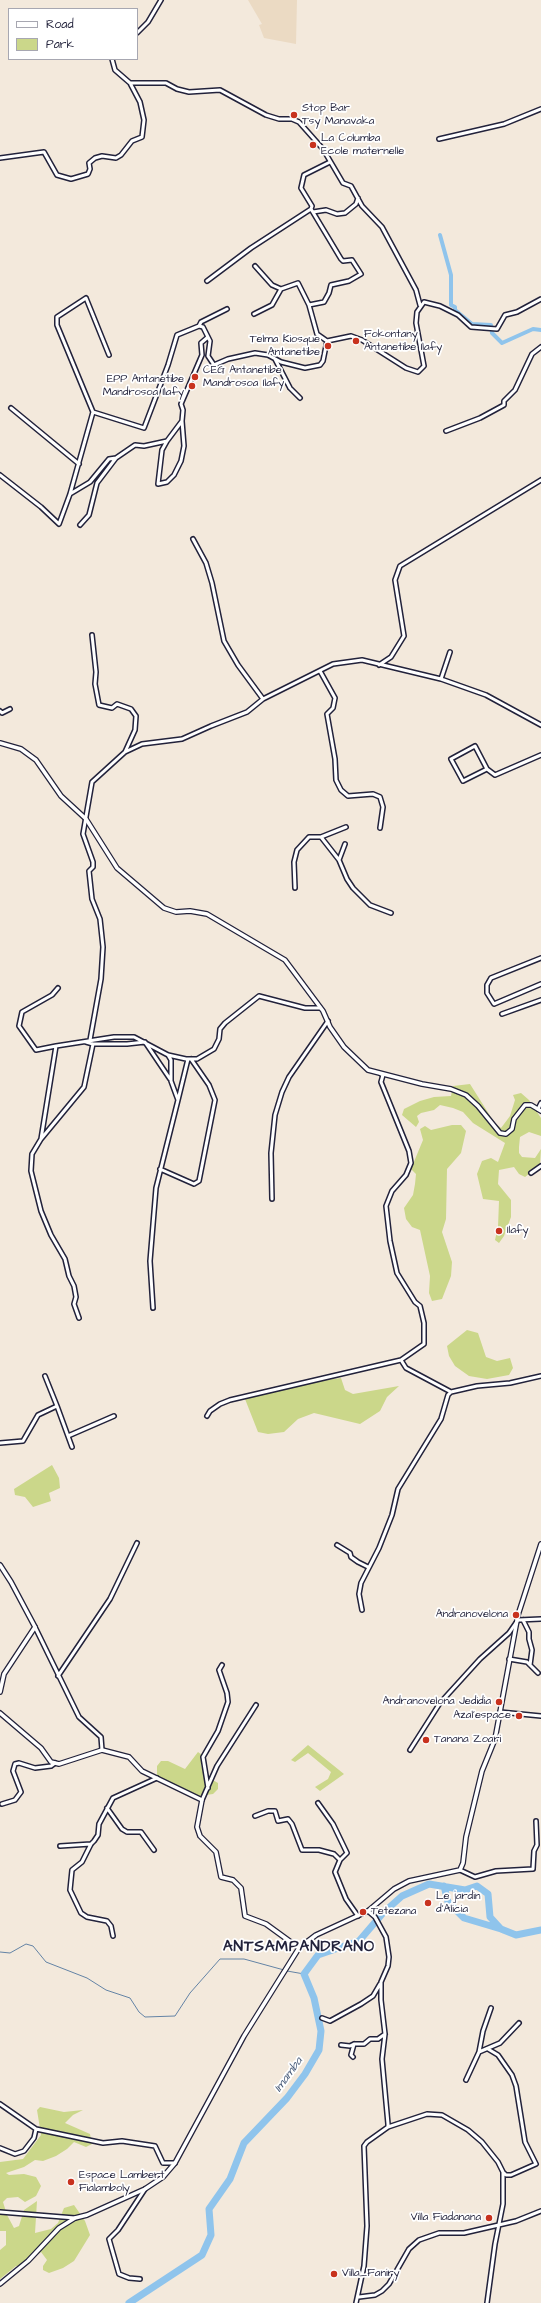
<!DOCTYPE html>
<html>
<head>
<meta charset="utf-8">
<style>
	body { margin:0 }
	#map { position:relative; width:541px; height:2303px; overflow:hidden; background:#f3e9dc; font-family:"Architects Daughter",sans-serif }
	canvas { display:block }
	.legend { position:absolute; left:8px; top:8px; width:130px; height:52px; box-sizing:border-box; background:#fff; border:1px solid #a7a7b1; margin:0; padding:5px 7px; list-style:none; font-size:12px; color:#22223b }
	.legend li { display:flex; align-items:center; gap:8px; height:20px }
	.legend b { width:20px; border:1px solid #a7a7b1 }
</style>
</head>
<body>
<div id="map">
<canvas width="541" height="2303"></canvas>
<ul class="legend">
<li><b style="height:5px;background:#fff"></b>Road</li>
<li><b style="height:11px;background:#cbd78a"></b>Park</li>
</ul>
</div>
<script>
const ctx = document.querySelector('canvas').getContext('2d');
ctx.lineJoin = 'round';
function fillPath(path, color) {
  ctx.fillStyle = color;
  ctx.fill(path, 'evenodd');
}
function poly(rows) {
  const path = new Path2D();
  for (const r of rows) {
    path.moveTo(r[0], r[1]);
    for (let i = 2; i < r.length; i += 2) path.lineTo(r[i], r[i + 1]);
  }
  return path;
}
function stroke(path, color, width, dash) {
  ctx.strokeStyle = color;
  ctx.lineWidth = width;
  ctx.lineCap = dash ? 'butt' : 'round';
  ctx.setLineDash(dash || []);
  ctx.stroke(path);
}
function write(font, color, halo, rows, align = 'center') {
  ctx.font = font + ' "Architects Daughter",sans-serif';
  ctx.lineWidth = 3.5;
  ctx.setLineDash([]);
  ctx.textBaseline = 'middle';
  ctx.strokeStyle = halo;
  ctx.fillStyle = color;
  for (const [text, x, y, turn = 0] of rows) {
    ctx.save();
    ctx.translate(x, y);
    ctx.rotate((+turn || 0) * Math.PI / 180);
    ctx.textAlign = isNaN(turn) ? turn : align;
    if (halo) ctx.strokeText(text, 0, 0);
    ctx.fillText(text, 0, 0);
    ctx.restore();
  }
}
fillPath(poly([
	[248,0,297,0,296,44,264,38,259,25,262,24]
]), '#ebdac3');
fillPath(poly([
	[470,1084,494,1122,501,1128,510,1116,515,1100,513,1095,521,1093,529,1100,541,1118,541,1136,529,1132,520,1137,519,1147,519,1153,522,1157,535,1158,541,1149,540,1165,525,1177,519,1174,514,1167,499,1170,498,1184,511,1200,511,1217,504,1236,499,1243,495,1240,498,1227,499,1201,483,1199,477,1174,482,1161,491,1158,498,1162,505,1143,473,1123,463,1112,453,1108,440,1105,434,1110,421,1113,417,1116,419,1122,416,1127,402,1115,404,1109,420,1101,434,1097,451,1096,453,1086],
	[452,1125,461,1125,466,1131,461,1153,447,1169,446,1219,442,1232,452,1262,451,1276,442,1299,432,1301,429,1293,430,1276,420,1230,412,1227,406,1219,404,1208,413,1195,415,1184,416,1174,411,1169,423,1140,420,1129,425,1126,431,1130],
	[467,1330,478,1333,486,1357,497,1361,510,1358,513,1368,509,1375,487,1379,469,1376,455,1366,449,1356,447,1346],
	[341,1378,345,1390,353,1394,399,1386,387,1397,380,1411,360,1424,314,1413,298,1419,284,1432,268,1434,258,1432,245,1399,311,1382],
	[52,1465,59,1478,60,1488,49,1493,51,1501,33,1507,25,1497,15,1495,14,1489],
	[308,1745,344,1774,320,1791,315,1787,328,1779,331,1772,308,1753,295,1762,291,1760],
	[198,1752,202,1755,201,1765,204,1775,218,1783,218,1789,213,1794,199,1796,157,1776,157,1766,161,1761,168,1761,185,1769],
	[40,2107,64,2112,83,2110,73,2115,65,2123,90,2134,92,2144,86,2147,74,2142,67,2149,56,2156,43,2161,35,2160,24,2167,6,2173,9,2175,24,2174,36,2177,41,2186,36,2196,25,2202,18,2197,7,2198,3,2202,7,2215,14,2228,19,2226,24,2210,37,2201,35,2233,51,2229,58,2223,64,2208,74,2205,85,2221,90,2235,74,2261,63,2268,49,2273,43,2270,43,2266,47,2260,41,2252,22,2266,16,2266,0,2279,0,2250,6,2245,6,2231,0,2231,0,2162,23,2159,41,2135,37,2110]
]), '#cbd78a');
stroke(poly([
	[0,1952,10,1953,26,1944,33,1946,46,1962,87,1978,106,1990,130,1998,139,2012,145,2017,175,2016,190,1993,220,1959,244,1959,284,1970],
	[287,1971,304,1974]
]), '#6383a5', 1);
stroke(poly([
	[440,235,451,275,451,305,455,307,455,310,472,324,491,325,492,333,502,343,533,329,541,330]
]), '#8fc4ec', 4);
stroke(poly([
	[444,1886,448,1902,464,1918,501,1929],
	[129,2303,202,2255,211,2235,209,2209,230,2179,244,2143,287,2098,305,2074,319,2050,321,2031,314,1998,304,1974,318,1955,359,1941,383,1913,402,1896,429,1884,465,1890,477,1886,488,1894,490,1917,501,1929,516,1935,541,1930]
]), '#8fc4ec', 7);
const minor = poly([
	[137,33,148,22,161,0],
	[130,83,166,83,177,89,189,92,220,90,266,115,279,119,292,119,299,122,323,149,343,183,351,186,362,206,382,227,416,290,420,305],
	[439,139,504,124,541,109],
	[0,158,44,152,57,175,71,179,88,174,90,169,89,163,95,158,102,156,116,158,121,155,132,141,142,137,144,120,140,102,130,83,115,70,112,59],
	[313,212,326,210,337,214,345,213,356,204,358,198],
	[255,266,272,285,281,289],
	[207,281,251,248,311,209,312,206,301,188,304,175,330,162],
	[309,305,324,302,329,293,331,285,349,281,361,274,352,260,343,261,341,259,311,209],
	[254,314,272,305,281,289,298,283,309,305,317,334,327,341],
	[208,337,210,341,208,356,214,365,228,359,255,353,268,355,281,362,305,368,320,365,323,361,327,341],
	[327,341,351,336,362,340,406,368,418,372,424,366,416,323,417,312,424,302,440,306,458,315,471,327,497,329,505,315,517,312,541,299],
	[275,359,290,388,300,398],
	[11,408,79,464],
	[93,412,57,325,57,317,86,298,109,355],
	[446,431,480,418,504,405,504,401,515,390,532,354,541,347],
	[167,441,162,450,158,484,167,482,174,475,181,461,184,446,182,421],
	[0,475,41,507,59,524,70,494,93,412,144,428,168,365,177,335,199,326],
	[70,494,90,482,109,459,116,458,135,445,144,446,167,441,182,421,183,410,181,404,202,355,201,343,208,337,203,327,199,326,201,322,227,309],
	[80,525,89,515,97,483,116,458],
	[193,539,206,563,212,583,224,641,238,665,263,699],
	[92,635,96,672,95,684,99,705,112,708,117,704,131,709,136,716,135,730,125,752],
	[379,665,391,657,404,636,395,580,400,566,541,480],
	[320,671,335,698,333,708,327,714,335,759,336,780,341,790,348,796,373,794,380,797,383,807,380,828],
	[441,679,450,652],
	[0,711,2,713,10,709],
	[487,769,463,781,451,759,475,746,487,769,495,775,541,755],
	[321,837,346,827],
	[345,844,339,860,347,879,353,888,370,905,391,913],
	[295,888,294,862,297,850,309,837,321,837,339,860],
	[541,958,491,978,487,985,487,993,494,1004,541,984],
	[502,1014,541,1000],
	[90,1040,101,979,103,947,100,919,92,899,89,871,93,867,93,862,83,834,92,782,125,752,142,744,182,739,211,726,247,712,263,699,333,664,362,660,441,679,486,695,541,725],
	[86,1042,93,1044,127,1044,145,1042,170,1079],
	[56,1046,36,1050,19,1026,22,1012,52,995,58,988],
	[178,1100,188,1059],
	[538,1109,541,1103],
	[41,1139,84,1087,93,1044],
	[160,1169,194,1184,199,1181,215,1100,209,1085,191,1059],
	[531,1173,541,1166],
	[272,1199,271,1153,275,1115,282,1092,289,1077,328,1021],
	[153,1308,150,1261,156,1188,178,1100,171,1081,171,1060,168,1055],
	[79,1318,74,1304,76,1297,74,1286,69,1276,65,1259,51,1235,41,1211,31,1171,32,1154,41,1139,56,1046,114,1037,134,1037,168,1055,186,1059,197,1059,214,1049,219,1039,220,1029,225,1023,259,996,305,1008,320,1008],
	[401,1360,406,1368,451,1392],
	[57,1406,72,1447],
	[207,1416,210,1411,220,1404,230,1400,401,1360,424,1344,424,1323,420,1306,415,1302,397,1273,390,1241,386,1206,392,1191,406,1175,411,1163,409,1151,381,1082,383,1075,381,1074],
	[68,1436,114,1416],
	[0,1443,23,1441,38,1415,57,1406,45,1376],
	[337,1545,350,1553,351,1557,358,1562,368,1567],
	[362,1610,359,1594,361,1583,379,1548,392,1515,398,1489,441,1419,448,1395,451,1392,477,1386,510,1383,541,1376],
	[523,1620,529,1632,529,1639,532,1650,530,1665],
	[35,1627,79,1717,101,1737,102,1750],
	[509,1659,527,1662,538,1673],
	[58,1676,110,1599,137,1543],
	[500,1712,541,1716],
	[410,1750,440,1703,480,1659,509,1633,518,1620,541,1619],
	[208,1788,203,1757,218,1731,228,1702,227,1693,219,1670,222,1665],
	[202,1800,217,1766,256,1705],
	[318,1803,333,1824,347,1853,340,1860,335,1872,346,1899,358,1916],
	[2,1804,15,1800,21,1792,13,1771,15,1764,19,1763,35,1768,51,1766,55,1763],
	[107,1808,122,1829,127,1832,141,1832,154,1850],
	[255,1816,268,1811,275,1811,278,1821,288,1819,292,1824,302,1850,319,1850,334,1854,340,1860],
	[60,1846,91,1844],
	[460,1870,475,1877,496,1871,533,1869,534,1851,537,1845,536,1821],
	[113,1936,111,1926,107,1921,87,1917,81,1913,70,1890,72,1870,82,1862,91,1844,94,1841,98,1835,99,1824,113,1798,157,1778],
	[322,2018,330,2021,361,2004,373,1996,380,1984],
	[341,2045,350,2046,354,2044],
	[488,2049,498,2055,512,2075,516,2086,525,2142,536,2164,511,2175,506,2175,504,2173],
	[479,2052,500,2043,519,2023],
	[353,2057,351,2055,354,2044,364,2044,370,2039,378,2039,385,2034],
	[466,2080,479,2052,483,2031,491,2008],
	[0,2104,36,2129,103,2143,122,2141,155,2146,163,2163,175,2163],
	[388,2127,427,2114,442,2115,468,2130,482,2142,498,2162,503,2172,503,2204,495,2244,487,2303],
	[0,2148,15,2154,24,2151,34,2138,36,2129],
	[0,2212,75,2218],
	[140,2279,129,2278,119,2274,109,2239,118,2230,145,2189],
	[359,2297,375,2295,382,2291,389,2284,409,2249,419,2240,439,2233,464,2233,516,2221,541,2211],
	[356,2303,364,2266,367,2226,364,2146,367,2142,388,2127,388,2124,382,2059,385,2034,381,2000,381,1982,388,1966,389,1957,386,1937,375,1917,368,1911]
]);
const tertiary = poly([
	[0,743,21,749,36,760,61,796,86,819,117,868,164,908,176,912,190,911,207,914,285,960,323,1011,330,1027,344,1047,368,1070,422,1084,451,1089,466,1095,478,1106,500,1133,506,1134,512,1129,514,1119,525,1105,531,1105,541,1111],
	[0,1565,11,1582,35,1627,4,1674,0,1692],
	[0,1713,41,1748,51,1762,59,1764,102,1750,129,1757,142,1771,202,1800,197,1827,200,1836,216,1852,221,1877,233,1880,241,1888,245,1916,266,1924,299,1948],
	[0,2284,28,2261,59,2228,75,2218,87,2215,145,2189,163,2177,175,2163,244,2036,299,1948,316,1935,368,1911,394,1889,409,1881,460,1870,463,1863,466,1837,482,1771,495,1739,518,1615,541,1544]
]);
stroke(minor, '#22223b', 6);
stroke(tertiary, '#22223b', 6);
stroke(minor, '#fff', 3);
stroke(tertiary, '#fff', 3.5);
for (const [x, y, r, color] of [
	[294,115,4,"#c8321e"],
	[313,145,4,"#c8321e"],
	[356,341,4,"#c8321e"],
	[328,346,4,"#c8321e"],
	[195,377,4,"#c8321e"],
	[192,386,4,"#c8321e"],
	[499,1231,4,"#c8321e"],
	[516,1615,4,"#c8321e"],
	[499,1702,4,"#c8321e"],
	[519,1716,4,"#c8321e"],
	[426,1740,4,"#c8321e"],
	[428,1903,4,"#c8321e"],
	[363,1912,4,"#c8321e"],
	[71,2182,4,"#c8321e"],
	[489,2218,4,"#c8321e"],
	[334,2274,4,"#c8321e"]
]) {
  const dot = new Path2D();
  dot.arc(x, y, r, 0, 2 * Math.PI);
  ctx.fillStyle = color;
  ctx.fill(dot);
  stroke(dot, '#fff', 1.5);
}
write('11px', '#22223b', '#fff', [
	["Stop Bar",302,109],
	["Tsy Manavaka",302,122],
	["La Columba",321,139],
	["Ecole maternelle",321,152],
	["Fokontany",364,335],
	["Antanetibe Ilafy",364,348],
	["Telma Kiosque",320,340,"right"],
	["Antanetibe",320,353,"right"],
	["CEG Antanetibe",203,371],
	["Mandrosoa Ilafy",203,384],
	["EPP Antanetibe",184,380,"right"],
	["Mandrosoa Ilafy",184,393,"right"],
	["Ilafy",507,1231],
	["Andranovelona",508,1615,"right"],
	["Andranovelona Jedidia",491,1702,"right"],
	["Azal'espace",511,1716,"right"],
	["Tanana Zoari",434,1740],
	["Le jardin",436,1897],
	["d'Alicia",436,1910],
	["Tetezana",371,1912],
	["Espace Lambert",79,2176],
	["Fialamboly",79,2189],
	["Villa Fiadanana",481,2218,"right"],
	["Villa_Faniry",342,2274]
], 'left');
write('italic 12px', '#485b79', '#fff', [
	["Imamba",289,2075,-54]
]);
ctx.letterSpacing = '1px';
write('bold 15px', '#22223b', '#fff', [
	["ANTSAMPANDRANO",299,1948]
]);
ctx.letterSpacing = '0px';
</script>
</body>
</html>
